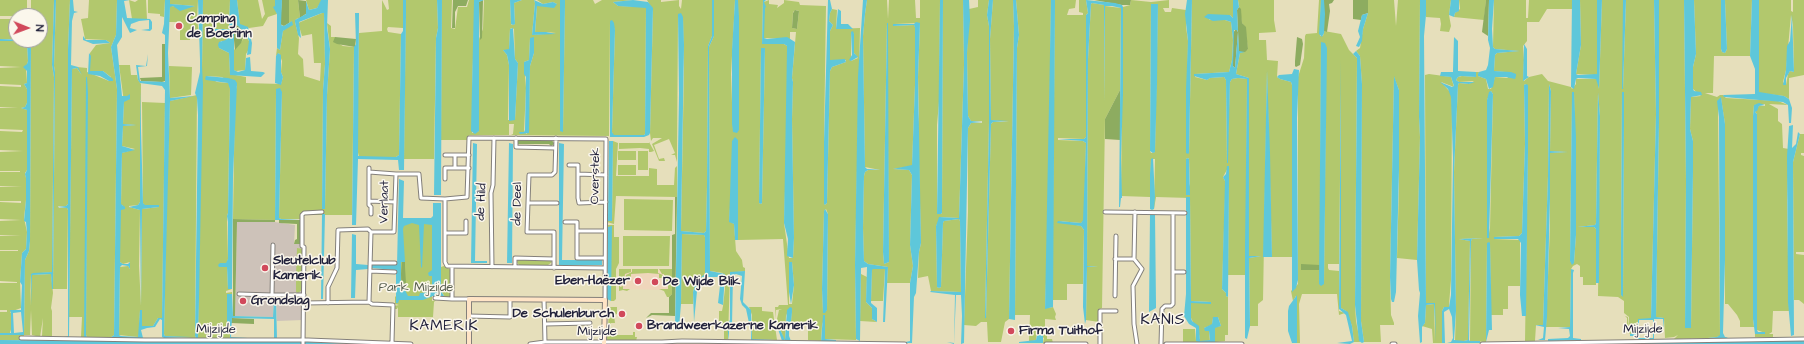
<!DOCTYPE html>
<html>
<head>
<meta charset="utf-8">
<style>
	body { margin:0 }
	#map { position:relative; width:1804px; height:344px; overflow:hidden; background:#e6dfbb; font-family:"Architects Daughter",sans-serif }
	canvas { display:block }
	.north { position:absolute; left:8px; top:8px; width:40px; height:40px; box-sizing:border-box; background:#fbf7ec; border:1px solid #a4a2a5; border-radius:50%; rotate:91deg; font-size:11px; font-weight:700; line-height:16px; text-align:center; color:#22223b }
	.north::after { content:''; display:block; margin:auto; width:14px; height:18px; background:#d1495b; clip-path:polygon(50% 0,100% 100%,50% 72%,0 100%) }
</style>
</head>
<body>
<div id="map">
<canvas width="1804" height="344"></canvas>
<div class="north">N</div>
</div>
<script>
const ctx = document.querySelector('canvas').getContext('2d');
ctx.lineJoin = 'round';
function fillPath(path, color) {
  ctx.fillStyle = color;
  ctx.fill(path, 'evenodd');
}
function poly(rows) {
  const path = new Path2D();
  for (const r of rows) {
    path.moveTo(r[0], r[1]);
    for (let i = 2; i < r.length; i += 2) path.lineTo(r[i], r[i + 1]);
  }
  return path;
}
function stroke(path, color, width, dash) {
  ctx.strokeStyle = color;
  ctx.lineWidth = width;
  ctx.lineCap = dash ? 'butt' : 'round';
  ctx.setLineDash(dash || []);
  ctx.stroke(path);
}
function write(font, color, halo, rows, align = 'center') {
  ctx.font = font + ' "Architects Daughter",sans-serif';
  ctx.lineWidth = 3;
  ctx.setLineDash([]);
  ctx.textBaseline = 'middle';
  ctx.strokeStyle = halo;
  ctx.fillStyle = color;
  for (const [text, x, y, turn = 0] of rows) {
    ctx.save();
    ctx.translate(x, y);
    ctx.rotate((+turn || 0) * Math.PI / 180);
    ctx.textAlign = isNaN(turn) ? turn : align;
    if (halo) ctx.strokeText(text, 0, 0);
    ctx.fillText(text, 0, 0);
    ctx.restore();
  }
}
fillPath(poly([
	[619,269,672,269,672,290,619,289]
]), '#efd6bb');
fillPath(poly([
	[237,222,275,222,295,225,294,244,300,244,304,247,303,320,277,321,276,299,274,299,273,317,235,316]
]), '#cdc2b9');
fillPath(poly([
	[0,0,27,0,27,16,0,16],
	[31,0,54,0,52,65,54,77,52,272,31,274,30,306,32,275,51,274,53,293,51,308,52,311,52,337,42,336,43,318,40,337,32,335,31,310,30,335,24,335,23,340,0,340,0,335,24,335,25,260,29,251,30,241,31,40,40,40,40,16,31,16],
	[56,0,70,0,68,49,68,204,66,206,58,206,59,208,67,208,68,210,67,289,53,289,55,72,54,66],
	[89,0,117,0,116,35,111,47,117,89,114,335,110,338,87,337,86,335,87,77,85,338,81,337,82,317,69,317,72,69,77,68,82,76,77,67,87,68,87,72,109,81,111,77,103,71,90,71,90,53,96,45,110,43,106,40,85,39,81,19,88,18],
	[129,0,135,2,138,0,146,0,147,19,132,19],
	[148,0,165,0,164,17,160,16,160,14,148,13],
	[170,0,198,0,197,20,199,33,190,33,190,40,180,40,180,22,169,22,170,6,188,7,195,6,170,4],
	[203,0,230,0,229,29,206,31,221,31,227,33,228,35,226,41,221,41,219,48,229,53,230,74,246,77,246,83,281,84,283,77,281,72,282,61,279,53,276,56,277,48,280,50,283,31,292,21,289,23,289,0,298,0,300,18,296,19,295,22,299,38,298,54,303,59,304,76,320,81,321,63,314,63,312,34,302,36,298,23,322,13,324,13,325,64,323,90,322,209,325,209,325,207,327,95,330,49,327,23,331,26,331,37,335,37,336,42,343,46,354,47,352,215,301,215,300,219,281,219,279,218,282,92,276,93,275,220,233,219,235,92,237,86,222,77,206,76,217,82,228,83,230,84,228,213,227,216,228,259,227,263,219,267,227,267,228,289,232,289,226,291,226,293,232,292,232,294,228,294,230,338,247,339,198,338],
	[237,0,258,0,262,19,265,14,262,0,275,0,275,8,277,14,268,17,263,26,249,28,240,25],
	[306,0,321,0,321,2,317,8,309,10],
	[382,0,387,10,389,9,388,0,403,0,403,28,388,27,387,29,388,32,401,34,399,155,396,157,359,157,357,148,359,33,382,31],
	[406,0,437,0,438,28,436,38,434,159,404,159],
	[442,0,452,0,451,28,455,29,458,7,467,7,469,0,474,0,475,2,472,87,472,133,479,131,479,39,483,29,484,0,510,0,511,24,512,25,515,24,514,3,522,0,534,0,535,3,532,35,556,33,546,32,535,33,537,6,557,4,553,2,543,4,537,0,560,0,560,131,563,131,565,0,593,0,595,4,602,0,633,0,613,2,618,6,646,7,645,134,644,135,613,135,612,132,615,30,610,21,609,136,511,135,513,134,514,124,509,124,509,135,469,135,468,140,441,140],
	[512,28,514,29,515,59,518,63,515,120,508,120,509,65,507,55,503,50,507,51,509,49,510,29],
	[530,38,534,38,534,53,530,66,529,109,527,134,524,132,526,88,524,62,529,60],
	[647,0,661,0,661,2,679,0,679,6,681,9,682,0,712,0,712,36,708,46,707,186,706,231,704,233,681,231,684,69,683,17,678,17,677,162,675,155,671,155,675,153,669,139,654,145,659,159,664,158,665,161,659,161,652,144,662,138,653,138,651,141,650,133,653,11],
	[714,0,735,0,731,74,733,131,739,130,738,0,763,0,762,44,784,44,787,46,787,128,784,223,789,258,793,258,794,238,792,119,793,82,792,78,796,32,790,32,790,39,764,38,764,2,769,0,769,4,778,5,777,8,784,3,784,0,799,2,800,5,826,6,824,142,824,203,825,205,827,203,830,71,832,67,846,62,846,60,830,60,830,31,833,25,829,21,830,13,832,9,837,10,836,29,860,28,855,265,856,340,825,339,825,316,822,325,821,341,808,340,808,323,791,322,792,308,788,311,786,316,785,339,784,340,777,319,779,310,782,309,776,310,776,319,775,307,778,307,779,305,788,305,783,239,738,240,738,140,732,182,729,221,734,224,736,251,742,260,743,267,745,268,745,271,730,273,728,339,724,340,724,326,719,323,719,311,722,311,723,306,725,288,723,273,710,271,709,47,714,36],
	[796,10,799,11,797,29,792,28,793,12],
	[851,32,854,34,854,53,858,58,851,61],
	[764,48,765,48,762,203,761,204,759,203,761,49],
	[826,209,828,214,827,310,823,312,822,289,824,211],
	[789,262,792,262,794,285,792,304,789,304],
	[867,0,887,0,888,19,889,0,915,0,916,18,920,18,920,0,940,0,939,102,937,125,937,214,941,214,942,213,943,0,963,0,964,65,959,218,941,217,936,226,937,287,939,288,941,287,943,223,944,221,959,219,960,221,961,292,931,291,928,276,918,278,919,252,921,243,918,125,919,114,918,77,920,23,894,24,894,26,914,25,915,27,915,85,912,166,893,169,909,170,912,175,910,245,913,266,910,283,887,283,888,267,868,264,864,261,863,228,864,176,865,172,868,170,880,170,865,167,863,36,865,14],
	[887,23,889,262,884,264,883,252],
	[978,0,989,0,987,15,989,26,989,122,985,317,986,318,991,124,993,122,1009,122,991,120,990,39,993,0,1013,0,1014,26,1009,319,1005,322,1001,342,988,342,987,322,981,322,976,326,964,325,968,212,968,128,971,123,982,123,982,121,971,121,968,116,967,53,969,9,978,7],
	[1016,0,1051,0,1048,236,1045,306,1045,308,1048,308,1053,307,1056,314,1055,317,1056,320,1045,319,1045,327,1047,327,1047,339,1052,339,1053,343,1043,343,1044,338,1037,333,1036,340,1029,342,1030,315,1015,315,1017,48,1019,35],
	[1055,0,1076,0,1075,8,1069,9,1067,15,1083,15,1083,13,1079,12,1079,0,1086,0,1088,13,1086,15,1086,137,1084,139,1058,138,1058,140,1083,141,1086,143,1084,220,1081,223,1058,221,1081,226,1084,230,1083,284,1067,284,1067,300,1052,300],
	[1131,0,1151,2,1169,0,1169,8,1163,8,1165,12,1171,12,1172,8,1186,10,1186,27,1188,41,1186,153,1189,153,1192,0,1233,0,1233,18,1230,15,1212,15,1209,20,1225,20,1231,22,1233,40,1232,60,1229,72,1195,74,1195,77,1207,80,1210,78,1224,77,1226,80,1227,163,1230,82,1232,79,1238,78,1247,79,1246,275,1228,275,1229,166,1223,177,1225,181,1225,198,1222,289,1226,293,1226,296,1228,297,1228,335,1225,335,1225,341,1215,342,1215,327,1221,326,1218,317,1215,317,1213,318,1212,325,1204,328,1209,331,1210,342,1183,342,1183,329,1195,329,1196,341,1200,339,1199,334,1191,318,1191,303,1211,302,1191,301,1190,198,1156,197,1154,209,1155,159,1151,159,1150,197,1121,196,1123,7,1130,5],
	[1151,4,1158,4,1155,152,1151,153,1150,151],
	[1188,158,1189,159,1190,184,1186,195,1186,159],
	[1238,0,1274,0,1274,20,1276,32,1259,33,1259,40,1266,40,1267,60,1278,61,1277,77,1280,79,1291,82,1292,85,1292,257,1272,257,1267,71,1263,300,1258,304,1258,326,1250,326,1249,258,1261,256,1249,256,1249,78,1236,74,1240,53,1248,49,1245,27,1242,23],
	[1319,0,1321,0,1320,36,1323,36,1324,31,1341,34,1349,50,1357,58,1355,305,1356,321,1360,342,1354,342,1352,326,1346,311,1341,308,1341,93,1339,264,1328,264,1328,268,1329,270,1339,271,1339,311,1345,313,1339,315,1337,294,1302,294,1299,304,1300,343,1297,343,1296,296,1293,301,1291,291,1298,284,1298,77,1304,58,1305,36,1306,34,1317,33],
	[1321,43,1326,86,1324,284,1319,284,1320,270,1301,270,1301,265,1320,265],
	[1368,0,1394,0,1396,26,1398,0,1420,0,1419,117,1420,137,1417,260,1397,258,1399,186,1399,90,1394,77,1390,277,1391,315,1394,323,1394,325,1380,325,1381,342,1364,342,1361,321,1362,84,1360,56,1356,51,1360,48,1363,29,1368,13],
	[1426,0,1451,0,1449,15,1451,26,1449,32,1440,31,1441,24,1440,18,1426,17],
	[1459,0,1486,0,1484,20,1454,17,1455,13,1460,9],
	[1494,0,1526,0,1526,18,1528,18,1529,0,1572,0,1572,9,1547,9,1539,22,1527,22,1527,41,1523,46,1524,60,1523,79,1524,81,1529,77,1542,74,1548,81,1571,87,1572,89,1576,84,1576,79,1597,79,1599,89,1602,0,1623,0,1623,89,1626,0,1654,0,1656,114,1651,319,1638,320,1637,333,1630,334,1627,330,1627,318,1625,316,1628,317,1628,330,1629,317,1624,313,1624,301,1618,297,1598,296,1600,116,1598,93,1596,223,1595,225,1578,227,1594,227,1596,229,1596,285,1583,285,1583,277,1580,277,1580,266,1577,264,1573,266,1571,269,1570,327,1546,327,1550,226,1550,153,1567,152,1550,151,1551,91,1549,84,1548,176,1543,325,1536,325,1535,341,1525,341,1528,151,1526,84,1524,85,1525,144,1522,233,1519,236,1494,237,1494,239,1520,240,1520,286,1508,286,1508,309,1503,309,1503,315,1491,315,1490,243,1487,243,1486,342,1470,341,1471,241,1472,239,1483,238,1459,239,1470,241,1468,340,1464,341,1455,341,1456,311,1454,172,1458,85,1459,83,1469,84,1474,81,1459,82,1456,80,1458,77,1462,76,1476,77,1476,72,1479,72,1478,76,1486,79,1488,89,1491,89,1495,77,1508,78,1505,72,1494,71,1495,55,1497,53,1519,51,1495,49,1493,47],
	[1491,91,1493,94,1490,228,1488,238,1487,100],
	[1574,92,1576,235,1574,263,1570,261,1572,101],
	[1622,92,1624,92,1624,124,1623,296,1621,295,1621,248],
	[1580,0,1597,0,1597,74,1595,75,1576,74,1581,45],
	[1659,0,1684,0,1686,182,1685,328,1691,328,1693,171,1693,141,1690,129,1691,97,1701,96,1693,89,1693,67,1696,54,1694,0,1721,0,1721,49,1722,52,1725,53,1727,49,1725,0,1752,0,1750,56,1714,56,1713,93,1705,93,1717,97,1720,95,1723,95,1726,98,1778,101,1788,105,1769,104,1778,109,1778,121,1782,124,1783,148,1789,149,1787,201,1789,311,1773,311,1772,332,1769,334,1773,334,1773,338,1755,337,1755,334,1765,333,1757,330,1757,114,1755,112,1759,106,1765,106,1765,104,1754,105,1753,116,1753,319,1754,327,1740,327,1740,321,1737,315,1728,304,1725,304,1725,124,1721,98,1718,104,1720,336,1717,337,1708,338,1674,339,1678,335,1674,337,1665,338,1664,318,1656,317,1659,123],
	[1759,0,1791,0,1791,11,1793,12,1793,0,1804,0,1804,75,1789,78,1789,99,1784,96,1759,93],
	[1791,15,1793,25,1794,72,1790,71,1788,74,1786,85,1783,82,1786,70],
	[1092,3,1104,5,1104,102,1105,6,1121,8,1120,90,1105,119,1102,308,1099,309,1099,322,1086,320,1087,267,1098,267,1087,266,1088,59,1091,4],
	[0,19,16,19,16,39,0,39],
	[246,36,249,41,249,49,246,54,245,70,236,71,234,70,234,50],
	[0,41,25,41,27,44,28,61,26,68,27,83,24,84,27,89,27,103,25,107,21,108,27,110,27,170,25,173,26,178,26,200,24,218,27,232,26,249,22,253,20,281,21,308,10,312,11,313,12,326,10,333,0,333,0,312,7,312,7,310,0,310,0,283,17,283,17,282,0,281,0,251,18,251,18,250,0,250,0,236,21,236,0,235,0,221,21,220,0,219,0,202,21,203,21,201,0,201,0,187,22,186,0,186,0,172,20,172,20,171,0,171,0,152,23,151,0,150,0,131,22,132,23,130,0,129,0,108,18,108,0,107,0,86,21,87,21,85,0,84,0,68,21,67,0,66],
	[119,65,130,65,131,75,137,75,138,80,141,84,140,202,138,205,129,206,129,207,140,210,139,266,141,306,142,209,159,207,159,206,144,205,143,203,142,102,165,103,162,318,158,318,153,326,142,326,142,310,140,310,139,334,138,337,119,335,120,267,128,266,130,269,130,262,123,264,120,262,120,214,121,209,123,208,123,205,121,205,122,153,135,149,122,146,123,127,123,126,136,125,123,124,124,102],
	[169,66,192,67,191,95,170,98],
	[1429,74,1451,77,1454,87,1441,82,1451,93,1452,104,1451,280,1449,305,1449,307,1444,307,1442,311,1442,343,1433,343,1432,329,1422,326,1425,323,1426,305,1434,304,1435,342,1435,303,1426,303,1425,75],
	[197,95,195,336,196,338,191,338,165,336,164,334,167,183,170,101],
	[1800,134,1804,134,1804,153,1801,153,1801,155,1804,156,1804,252,1796,252,1796,254,1804,255,1804,304,1799,300,1794,300,1793,162],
	[613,141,618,143,616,176,649,176,649,168,657,169,657,185,674,185,675,168,677,166,677,197,616,196,614,224,607,222,608,220,612,221],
	[649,142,654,151,651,152,649,152,649,149,640,148,619,149,619,143,649,143],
	[618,151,636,151,636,160,618,160],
	[638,151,648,151,648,170,638,170],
	[618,165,636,165,636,175,618,175],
	[624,199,673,200,672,231,624,230],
	[405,222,433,224,432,301,436,300,434,302,433,317,398,317,398,307,397,309,394,309,394,306,399,305,395,304,395,297,397,295,396,303,402,227],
	[607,225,614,225,614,237,619,237,619,263,616,269,616,299,614,301,611,301,608,226],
	[682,234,704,235,705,237,705,275,696,281,693,292,693,304,681,304],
	[623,236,670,236,669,266,623,266],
	[297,248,303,249,302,290,298,293,296,292,296,277],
	[518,260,550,260,552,262,548,265,519,265,517,262],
	[444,266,451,270,450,297,445,297,441,291,441,267],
	[619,269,631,269,631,272,625,274,623,285,622,281,619,281,620,287,623,286,623,289,630,289,627,291,623,290,619,291],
	[632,269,658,269,658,273,663,275,663,278,659,278,659,274,648,273,631,274,631,278,626,277,626,275,632,272],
	[659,269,672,269,672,294,669,297,667,297,664,291,659,289,668,289,668,282,664,281,664,274,662,274],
	[872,269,885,269,883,301,871,301],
	[861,274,867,277,866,302,872,308,872,319,877,322,860,321],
	[609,307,617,307,617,314,614,315,615,323,611,323,611,330,608,330],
	[749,307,762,307,762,311,773,312,777,340,752,339,752,315],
	[633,332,635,332,635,337,637,337,636,341,608,342,606,339,608,335,633,335]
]), '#b2c86d');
fillPath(poly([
	[282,0,289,0,289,23,284,26,280,24],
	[298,0,306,1,307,13,300,18],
	[453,0,468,0,466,6,458,6,455,12,455,28,452,28],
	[483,0,482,38,480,40,479,2],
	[1094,0,1131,0,1130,5,1122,5],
	[1324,0,1334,0,1332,3,1329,4,1330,11,1327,32,1324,31],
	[1353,0,1368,0,1368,13,1362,15,1361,20,1353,19],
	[1486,0,1489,0,1488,36,1482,32],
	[1239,7,1241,9,1242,23,1246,27,1248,49,1245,52,1239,52,1237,10],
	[795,10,799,11,797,29,792,28,793,13],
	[234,15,237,25,244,31,246,36,243,38,241,43,235,50,233,30],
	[1236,29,1238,32,1235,68,1233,66,1233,33],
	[335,37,356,39,355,47,337,44,333,42],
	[1297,37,1302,39,1303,44,1300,65,1296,67,1295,66,1295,61],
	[162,44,165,44,165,81,162,82,141,81,139,75,140,78,162,77],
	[1120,90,1120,140,1105,139,1105,119],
	[518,140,552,140,554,144,551,146,549,144,518,144],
	[675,197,677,197,675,316,652,315,646,318,651,313,669,313,669,297,672,294,672,235,675,234],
	[233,219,275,220,275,222,237,222,235,316,233,316],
	[279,220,300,220,300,244,294,244,295,240,297,239,297,224,279,223],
	[402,261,405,262,405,267,406,283,405,290,402,291,401,274],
	[1301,264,1320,265,1320,270,1301,270],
	[232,318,254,319,254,324,231,323]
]), '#8dac60');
fillPath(poly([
	[54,0,56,0,54,66,55,72,53,289,52,289,51,274,32,275,31,306,31,274,33,273,52,272,54,77,52,65],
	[70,0,73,0,74,11,78,12,74,13,72,21,71,65,78,67,82,75,77,68,72,69,69,337,80,338,64,337,68,336,68,210,67,208,57,207,66,206,68,204,68,49],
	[117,0,130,0,124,1,127,18,150,19,152,22,152,29,150,31,141,30,149,29,149,20,139,21,131,24,130,28,137,30,130,33,122,17,122,37,117,45,122,96,127,96,130,94,130,99,124,102,123,124,137,125,123,126,123,127,122,146,135,150,122,153,121,204,125,207,125,209,121,210,120,262,123,264,128,264,130,262,130,269,128,266,122,265,120,267,119,335,121,336,138,337,140,310,142,310,142,326,153,326,158,318,162,318,165,90,162,86,140,83,138,80,136,65,146,66,148,54,147,66,138,67,140,81,165,82,165,35,162,33,164,24,165,0,170,0,170,4,171,4,195,6,180,11,173,6,170,7,168,53,170,98,194,96,170,101,164,334,165,336,192,337,164,338,162,337,162,320,160,319,155,327,147,328,141,330,143,338,119,338,118,341,309,342,350,344,0,344,0,340,114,341,114,338,110,338,114,335,117,89,111,47,116,35],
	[198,0,203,0,202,66,203,85,199,300,198,338,196,338,195,336,198,115,197,98,195,93,200,72,200,60],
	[230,0,237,0,240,24,248,27,252,43,251,54,247,55,249,41,245,33,237,25,236,16,234,15,234,70,238,72,245,70,246,58,250,57,251,71,263,72,265,73,261,77,230,75,229,53,219,48,218,45,219,42,226,40,228,36,227,33,221,31,205,31,207,29,229,29],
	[275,0,282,0,281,25,284,26,292,21,293,25,283,31,280,50,277,48,277,14,273,7,275,6],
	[321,0,328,0,327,27,330,49,327,95,325,207,325,209,322,209,323,90,325,64,324,13,322,13,299,22,301,38,298,35,295,22,295,20,306,14,306,1,309,10,317,8],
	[403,0,406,0,406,16,404,170,399,170,398,160,358,159,356,225,352,225,354,47,356,44,355,13,359,13,358,156,396,157,399,155,401,34,403,31],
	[437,0,442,0,441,195,434,195,436,38,438,28],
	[474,0,484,0,479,2,479,131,475,134,471,131],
	[510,0,522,0,514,3,515,24,513,25,511,24],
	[534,0,543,4,553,2,557,4,554,8,537,6,535,32,546,32,556,34,532,35,535,3],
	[560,0,565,0,565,5,563,132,560,131],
	[633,0,648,2,653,8,650,133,649,135,644,137,610,137,610,21,612,20,614,23,615,30,612,132,614,135,644,135,645,134,646,8,618,6,613,2],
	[712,0,714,0,714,36,709,47,710,271,725,274,723,305,718,303,721,277,702,277,698,281,694,322,693,292,696,281,705,274,705,237,704,235,682,234,681,304,679,328,675,329,679,94,678,14,681,13,683,17,684,45,681,231,704,233,706,231,707,186,708,46,712,36],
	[735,0,738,0,739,17,739,130,737,133,733,132,732,124,732,50],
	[763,0,766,0,764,2,766,7,765,8,764,38,767,39,787,37,795,42,792,78,793,82,792,119,794,238,793,258,787,256,788,239,784,223,787,49,787,46,784,44,762,44],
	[828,0,830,0,832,9,830,13,829,21,833,25,830,31,830,60,845,59,846,62,832,67,830,71,827,203,825,205,824,204,824,142],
	[863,0,867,0,865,14,863,36,865,167,867,169,881,169,868,170,865,172,864,176,863,228,864,261,868,264,888,267,885,322,883,322,885,269,873,269,872,270,871,303,877,308,877,322,872,319,872,308,866,302,867,267,861,268,860,341,856,339,855,265,858,76],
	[940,0,943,0,942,213,941,214,937,214],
	[963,0,969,0,970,20,967,53,968,116,971,121,983,122,971,123,968,128,964,343,961,344,962,316,961,295,956,295,954,344,947,342,954,343,955,295,930,292,931,291,961,292,960,221,959,219,944,221,943,223,941,287,939,288,937,287,936,226,939,217,959,218,964,65],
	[989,0,993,0,990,39,991,120,1009,121,993,122,991,124,986,318,985,318,989,122,989,26,987,15],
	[1013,0,1016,0,1019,35,1017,48,1015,320,1009,319,1014,27],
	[1051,0,1055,0,1055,6,1053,307,1045,309],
	[1086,0,1115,3,1122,5,1123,7,1123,94,1121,158,1122,198,1121,198,1120,207,1119,207,1121,8,1112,6,1105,6,1104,102,1104,5,1092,3,1091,4,1088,59,1087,266,1098,267,1087,267,1086,320,1085,324,1083,307,1084,230,1081,226,1057,223,1058,221,1081,223,1083,220,1086,143,1083,141,1058,139,1084,139,1086,137,1086,15,1088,13],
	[1187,0,1192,0,1189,153,1188,154,1186,153,1186,89,1188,41,1185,14],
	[1233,0,1238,0,1239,7,1237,10,1239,51,1245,52,1240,53,1236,74,1249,78,1249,256,1261,256,1249,258,1250,326,1247,339,1245,338,1245,247,1247,79,1238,78,1232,79,1230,82,1228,163,1227,163,1226,80,1224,77,1210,78,1207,80,1194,76,1194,74,1229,72,1232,60,1233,40,1231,22,1225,20,1213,21,1204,17,1208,14,1230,15,1233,18],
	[1234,30,1237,30,1238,32,1235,68,1233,66],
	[1321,0,1324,0,1325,14,1324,33,1322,37,1319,34],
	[1420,0,1426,0,1426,15,1424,36,1426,303,1435,303,1436,342,1434,304,1426,305,1425,323,1422,327,1422,342,1420,343,1418,316,1420,293,1419,290,1417,260,1420,137,1419,117],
	[1451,0,1459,0,1459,11,1455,13,1454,17,1449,15],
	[1489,0,1494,0,1492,29,1493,47,1495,49,1520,51,1497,53,1495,55,1494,71,1511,72,1516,74,1516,76,1515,79,1506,77,1495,77,1493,87,1489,89,1486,79,1478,76,1478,74,1479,72,1486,70,1488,65,1490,48,1488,40],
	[1572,0,1580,0,1581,45,1576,74,1578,75,1597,74,1597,0,1602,0,1599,89,1596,79,1578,78,1576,79,1574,89,1571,87],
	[1623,0,1626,0,1623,89,1622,89],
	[1654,0,1659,0,1659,123,1656,317,1664,318,1664,329,1663,319,1654,319,1654,339,1638,339,1638,336,1630,336,1630,334,1638,332,1638,319,1651,318,1656,114],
	[1639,320,1653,320,1653,338,1639,338],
	[1684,0,1694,0,1696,54,1693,67,1693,89,1694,91,1701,92,1702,95,1691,97,1690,129,1693,141,1693,171,1691,328,1685,328,1686,182],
	[1721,0,1725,0,1727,49,1725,53,1722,52,1721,49],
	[1752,0,1759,0,1759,92,1784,96,1789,99,1792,108,1791,123,1789,123,1788,105,1783,102,1724,97,1723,95,1755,94,1755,69,1750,56],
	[1151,4,1158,4,1157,84,1155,152,1153,153,1150,151],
	[838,9,841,11,841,24,848,24,853,29,836,29],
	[1368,13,1363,29,1362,41,1359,47,1356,46,1360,37,1358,31,1362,15],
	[1792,14,1794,72,1790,71,1786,78,1786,85,1783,85,1786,70,1787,46,1790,41],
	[916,22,920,23,918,77,921,243,919,252,916,293,914,297,912,343,901,343,910,341,910,283,913,266,910,245,912,175,909,170,893,169,912,165,915,85,915,28,914,25,893,26,893,24,914,24],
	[887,23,888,23,889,262,884,264,883,252],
	[513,28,515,59,518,63,515,120,509,121,509,65,507,55,503,50,509,49,510,29],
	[853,31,854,34,854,53,858,57,851,61,849,60,852,55,851,32],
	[83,36,86,40,106,40,110,43,93,44,83,40],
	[534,37,534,53,530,66,529,133,520,134,519,132,524,132,525,130,526,77,524,74,524,62,529,60,530,38],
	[1454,37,1458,41,1458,71,1476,72,1476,77,1461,76,1458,77,1456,80,1459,82,1475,82,1469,84,1459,83,1458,85,1454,171,1456,311,1454,340,1464,341,1468,340,1470,241,1459,239,1483,238,1472,239,1471,241,1469,340,1470,341,1480,341,1480,343,1447,343,1451,342,1453,338,1452,317,1449,309,1444,312,1445,343,1442,343,1442,311,1444,307,1449,307,1451,295,1453,158,1451,97,1448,89,1440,82,1452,87,1454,86,1451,77,1440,76,1441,72,1453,72,1453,70],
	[0,39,31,40,30,241,29,251,25,260,24,335,0,335,0,333,11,333,11,313,10,310,21,310,21,308,22,285,20,282,22,253,26,249,27,232,26,222,24,221,26,200,26,178,25,174,27,170,27,110,21,108,25,107,27,103,27,89,24,84,27,83,27,71,23,67,27,64,28,61,27,44,25,41,0,41],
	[21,312,23,332,14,333,13,313],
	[1321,42,1325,43,1327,48,1324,284,1321,286,1319,284],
	[1524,44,1527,49,1527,76,1529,77,1523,81],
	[761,48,765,48,762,203,761,204,759,203],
	[1356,51,1360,56,1362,84,1361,321,1364,342,1362,343,1359,341,1355,305,1357,63,1357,58,1353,54],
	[89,53,91,56,90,71,103,71,113,79,113,81,109,81,100,76,88,74],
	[278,53,281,55,281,72,283,77,281,85,275,83,276,56],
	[1341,60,1341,308,1348,312,1352,326,1354,342,1350,344,1337,343,1352,341,1346,315,1339,309],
	[1294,69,1299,70,1297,118,1298,280,1296,288,1292,292,1292,85,1291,82,1280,79,1277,77,1279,75,1292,74],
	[1267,70,1270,153,1272,257,1263,257],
	[206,76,228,78,235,80,237,83,233,177,232,289,228,289,227,267,219,267,218,265,220,263,226,263,228,259,228,222,227,216,228,213,230,89,228,83,206,80,205,79],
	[1394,76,1399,90,1399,170,1396,292,1394,302,1392,302,1391,299,1390,277],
	[86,77,87,77,88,93,86,335,87,337,106,337,107,338,84,337],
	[1526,84,1528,85,1528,151,1526,316,1522,316,1520,295,1521,243,1518,239,1494,239,1494,237,1519,236,1522,233,1525,144,1524,85],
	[1549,84,1551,91,1550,151,1568,152,1550,153,1550,198,1547,317,1545,340,1538,340,1543,338,1544,327,1535,325,1543,325,1548,176],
	[280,88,282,92,279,218,281,219,300,220,275,220,276,93,276,89],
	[140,91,143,203,145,205,159,205,159,207,142,209,141,306,140,210,129,207,138,205,140,202],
	[1491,91,1493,94,1489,238,1487,238,1487,100,1489,92],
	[1572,92,1574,92,1576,137,1576,235,1574,263,1572,265,1570,261],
	[1598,92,1600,116,1599,283,1596,283,1596,229,1594,227,1578,227,1595,225,1596,223],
	[1622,92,1624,92,1624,124,1623,297,1621,295,1621,248],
	[1721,97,1725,124,1725,260,1723,333,1725,337,1728,337,1726,338,1699,339,1717,337,1720,335,1719,117,1717,101],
	[1759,103,1765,105,1759,106,1757,111,1755,112,1757,114,1757,330,1758,332,1765,332,1765,334,1755,334,1753,319,1753,116,1754,105],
	[1793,125,1792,148,1796,144,1798,132,1800,134,1793,162,1794,335,1791,336,1788,302,1787,156,1789,126],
	[735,137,738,140,738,240,735,240,734,224,729,222,732,141],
	[609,141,613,141,612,221,608,221],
	[473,143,477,144,475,261,487,261,487,263,471,263],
	[509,143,513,144,512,263,507,263],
	[559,143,564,144,562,260,602,260,602,265,559,265],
	[1153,158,1155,197,1154,209,1152,210,1150,209,1150,174,1151,159],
	[1188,158,1189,159,1190,195,1186,195,1186,159],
	[1227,166,1229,166,1229,185,1228,297,1226,296,1226,293,1222,289,1225,181,1223,177,1226,174],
	[399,179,404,181,403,218,431,218,433,216,433,203,441,203,441,291,444,296,433,296,423,300,399,300,398,303,396,303,396,270,371,268,372,265,397,265],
	[412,223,419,225,421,267,422,268,424,224,432,225,432,270,428,273,429,276,432,276,432,288,431,292,420,293,419,296,408,296,405,290,402,291,401,289,401,262,405,262,403,229,404,226],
	[1186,197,1190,197,1191,301,1211,302,1211,304,1191,303,1191,318,1192,321,1199,326,1200,341,1210,340,1209,331,1205,331,1204,328,1212,324,1213,317,1218,317,1221,326,1215,328,1215,342,1201,343,1196,341,1196,328,1189,324,1184,316,1186,294],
	[825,209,828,214,827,310,825,313,823,313,822,289,824,211],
	[322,214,325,214,323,299,321,299],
	[1150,214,1155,215,1156,304,1156,308,1149,312],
	[612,226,611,301,607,299,608,227],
	[352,234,356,235,356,264,368,265,368,269,356,270,355,298,351,298],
	[1489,242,1490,243,1492,330,1489,330,1486,342,1487,243],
	[789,262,792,262,794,285,791,304,789,292],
	[1571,269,1574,270,1573,273,1573,338,1581,339,1581,340,1548,341,1548,339,1568,338,1570,336,1569,329,1558,328,1570,327],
	[745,271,743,302,751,310,752,339,774,340,774,341,751,341,751,326,742,325,749,323,746,309,742,305,740,299,742,276,736,274,733,275,732,325,729,326,729,341,727,325,730,320,730,272],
	[227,294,232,294,233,316,273,317,274,298,276,299,277,339,274,339,274,319,232,318,231,337,248,338,230,338,230,325,227,324],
	[1297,295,1297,343,1292,343,1288,331,1288,311,1289,306],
	[790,307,792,308,792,312,791,322,789,325,789,336,791,341,782,341,777,326,778,325,785,340,787,310],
	[823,315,825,315,825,339,836,340,836,342,821,342],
	[1038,331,1043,332,1043,343,1019,343,1019,342,1036,340],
	[1804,340,1804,344,1569,344,1690,341]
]), '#5ec7da');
const street = poly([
	[516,138,516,147,555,148],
	[445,155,455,155],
	[569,165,578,165,578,174],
	[369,168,369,205,371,207,371,214],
	[469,168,455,168,455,155,469,155],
	[369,172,396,174],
	[445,179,445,168,455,168],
	[369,201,395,202],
	[606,202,579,203,578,198,578,174,606,175],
	[528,203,557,203],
	[1105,212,1185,213],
	[565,222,577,222,577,231],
	[445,233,466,233,466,221],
	[273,245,272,295,304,295],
	[605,258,577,258,577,231,605,231],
	[1115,259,1134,259,1142,269,1133,286,1134,324,1137,344],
	[1134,259,1135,212],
	[370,263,395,263],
	[452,267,452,299,469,299],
	[492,267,491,193,493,185,494,138],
	[515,267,515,258,554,259],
	[554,268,554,232,527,232,528,203,529,175,552,175,555,172,556,138],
	[370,271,395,272],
	[1173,272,1184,272],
	[239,294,272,295],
	[1115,296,1116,236],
	[435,298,452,299],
	[544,300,545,342],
	[605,300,606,139,469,138,467,197,445,199,445,262,447,266,605,268],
	[369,302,371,232,394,232,396,174,419,174,421,198,445,199],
	[304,303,369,302,372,304,393,305,392,342],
	[328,303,328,287,337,268,338,230,368,229,371,232],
	[469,316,510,317,510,300],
	[545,324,590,323],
	[21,338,145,340,308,340,411,344],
	[303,344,304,247,302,246,302,215,304,213,322,212],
	[530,344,545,342,662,342,682,341,905,344],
	[1046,344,1086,344],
	[1100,344,1100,311,1116,311],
	[1161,344,1162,309,1165,306,1171,306,1173,304,1173,213],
	[1166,344,1242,344],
	[1392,344,1395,344],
	[1482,344,1804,339]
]);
const secondary = poly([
	[469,344,469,299,605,300,604,344]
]);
stroke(street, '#84807b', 5);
stroke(secondary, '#84807b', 6);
stroke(street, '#fff', 3);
stroke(secondary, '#ffe4c6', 4);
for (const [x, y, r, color] of [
	[179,26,4,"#d1495b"],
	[265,268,4,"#d1495b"],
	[638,281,4,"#d1495b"],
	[655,282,4,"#d1495b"],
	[243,301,4,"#d1495b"],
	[622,314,4,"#d1495b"],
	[639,326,4,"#d1495b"],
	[1011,331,4,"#d1495b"]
]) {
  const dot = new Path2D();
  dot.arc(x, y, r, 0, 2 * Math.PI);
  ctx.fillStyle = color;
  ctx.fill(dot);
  stroke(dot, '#fbf7ec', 1.5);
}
write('bold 13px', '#22223b', '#fbf7ec', [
	["Camping",187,19],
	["de Boerinn",187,34],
	["Sleutelclub",273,261],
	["Kamerik",273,276],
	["Eben-Haëzer",630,281,"right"],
	["De Wijde Blik",663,282],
	["Grondslag",251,301],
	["De Schulenburch",614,314,"right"],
	["Brandweerkazerne Kamerik",647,326],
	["Firma Tuithof",1019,331]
], 'left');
write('13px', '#22223b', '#fbf7ec', [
	["Overstek",596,176,-89],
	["Verlaat",385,202,-89],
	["de Hild",482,202,-87],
	["de Deel",518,204,-89],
	["Mijzijde",216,330,1],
	["Mijzijde",1643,330,-1],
	["Mijzijde",597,332]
]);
write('13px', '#545c4c', '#fbf7ec', [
	["Park Mijzijde",416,288]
]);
ctx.letterSpacing = '1px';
write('15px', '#22223b', '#fbf7ec', [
	["KANIS",1163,321],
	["KAMERIK",444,327]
]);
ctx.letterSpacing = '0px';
</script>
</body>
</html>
